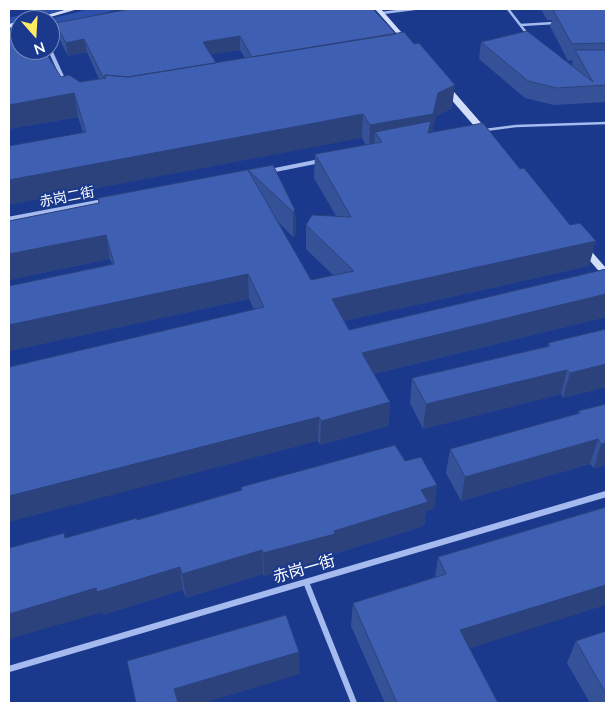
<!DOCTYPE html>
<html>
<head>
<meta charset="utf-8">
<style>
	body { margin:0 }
	#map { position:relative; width:615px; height:712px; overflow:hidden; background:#1a398c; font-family:Lato,sans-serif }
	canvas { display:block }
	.frame { position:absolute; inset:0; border:10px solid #fff; pointer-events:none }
	.north { position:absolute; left:10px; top:10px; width:50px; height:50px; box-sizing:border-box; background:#1a398c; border:1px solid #7688ba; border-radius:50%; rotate:161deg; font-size:14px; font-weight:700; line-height:20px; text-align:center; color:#fff }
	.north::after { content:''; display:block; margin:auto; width:18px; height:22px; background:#ffeb62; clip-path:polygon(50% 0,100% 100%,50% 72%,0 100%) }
</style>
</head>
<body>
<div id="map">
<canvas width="615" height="712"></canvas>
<div class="frame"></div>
<div class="north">N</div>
</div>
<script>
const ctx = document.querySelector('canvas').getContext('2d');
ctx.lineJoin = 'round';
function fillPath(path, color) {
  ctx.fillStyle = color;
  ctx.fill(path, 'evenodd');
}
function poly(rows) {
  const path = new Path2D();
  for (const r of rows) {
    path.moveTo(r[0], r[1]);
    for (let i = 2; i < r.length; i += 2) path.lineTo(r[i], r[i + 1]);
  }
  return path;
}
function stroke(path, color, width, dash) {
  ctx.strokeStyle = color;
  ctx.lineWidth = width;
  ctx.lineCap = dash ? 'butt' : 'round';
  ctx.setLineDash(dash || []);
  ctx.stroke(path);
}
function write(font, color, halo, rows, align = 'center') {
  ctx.font = font + ' Lato,"Noto Sans SC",sans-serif';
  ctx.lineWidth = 4;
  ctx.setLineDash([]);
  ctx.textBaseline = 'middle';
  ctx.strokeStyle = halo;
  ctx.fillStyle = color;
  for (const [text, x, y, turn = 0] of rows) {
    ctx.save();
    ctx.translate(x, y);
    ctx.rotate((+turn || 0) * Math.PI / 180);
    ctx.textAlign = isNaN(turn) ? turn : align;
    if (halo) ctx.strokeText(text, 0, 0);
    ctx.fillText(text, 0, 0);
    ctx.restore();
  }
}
fillPath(poly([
	[45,9,67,9,9,24,9,18],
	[90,9,119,9,50,28,50,20,46,20]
]), '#2d51aa');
stroke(poly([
	[508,9,528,35],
	[382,13,414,9],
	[521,25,554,23],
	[485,130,516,126,606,123]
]), '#a5baee', 2.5);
stroke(poly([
	[50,50,64,81],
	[270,171,320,161]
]), '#a5baee', 4);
stroke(poly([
	[9,219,104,201]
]), '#a5baee', 4.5);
stroke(poly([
	[306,582,354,703],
	[9,669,606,494]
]), '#a5baee', 6);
fillPath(poly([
	[68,9,78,9,40,20,29,20,68,9],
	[375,9,381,9,409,41,409,43,405,43,375,9],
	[20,21,20,25,9,28,9,24,20,21],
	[68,24,71,26,70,27,50,33,50,29,68,24],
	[442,85,448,85,488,131,488,135,482,135,442,89,442,85],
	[582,243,585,244,606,268,606,277,603,276,579,248,578,246,579,244,582,243]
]), '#d2ddfa');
fillPath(poly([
	[373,9,452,108,436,116,432,132,589,266,344,321,349,330,606,269,606,317,374,374,390,402,388,426,320,445,249,299,9,351,9,286,112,264,110,259,9,280,9,221,99,203,98,198,273,165,295,210,296,235,293,237,277,221,311,280,333,275,306,249,306,225,336,216,314,178,315,154,366,145,362,138,83,132,78,117,9,129,9,33,61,77,80,82,99,79,87,52,68,56,58,36,55,23],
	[240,50,245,58,216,63,211,54],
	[541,9,606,9,606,102,554,105,525,98,479,59,481,42,572,66,573,60,568,61,550,26,552,20,547,20],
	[606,329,606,387,563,398,561,394,423,429,410,403,412,378,548,346,548,343],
	[606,404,606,465,594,468,590,464,461,501,446,473,450,449,578,414,578,411],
	[405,461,437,485,434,509,426,511,424,526,334,554,334,557,264,576,263,574,186,598,183,590,103,615,103,612,65,538,137,520,241,490,241,487],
	[606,507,469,648,498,703,385,703,351,626,353,603,435,577,438,557],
	[606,631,606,703,590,703,567,663,576,641]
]), '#355299');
fillPath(poly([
	[240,36,240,50,204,56,203,42],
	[84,39,87,52,68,56,66,43],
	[455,85,452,108,436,116,431,137,382,142,375,132,374,147,369,148,370,125],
	[74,93,78,117,9,129,9,105],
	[363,114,362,138,9,205,9,180],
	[295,210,296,235,293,237,293,212],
	[106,235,110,259,9,280,9,254],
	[596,241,589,266,331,324,332,299],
	[248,274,249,299,9,351,9,325],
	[606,294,606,317,361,377,362,353],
	[606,364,606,387,563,398,570,373],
	[567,370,561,394,423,429,426,404],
	[390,402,388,426,320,445,321,421],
	[319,417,318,441,9,522,9,496],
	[598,439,590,464,461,501,465,477],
	[606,443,606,465,594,468,601,444],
	[437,485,434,509,426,511,424,526,334,554,334,557,264,576,263,553,334,531,421,490],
	[262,550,263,574,186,598,182,574],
	[180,567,183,590,103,615,103,612,9,639,9,614,96,588],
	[606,585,606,605,455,653,460,630],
	[299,652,300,674,204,703,177,703,174,689]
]), '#2b427d');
const building = poly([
	[130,9,373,9,396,34,252,57,240,36,203,42,216,63,128,77,105,75,105,77,103,77,84,39,66,43,55,23,130,9],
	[578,9,606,9,606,43,572,44,553,10,578,9],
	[20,30,20,50,44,50,61,77,69,75,80,82,106,78,105,75,128,77,404,32,414,44,419,43,455,85,438,93,433,114,370,125,363,114,9,180,9,146,86,132,74,93,9,105,9,33,20,30],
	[527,31,593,82,575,50,606,50,606,85,557,88,528,81,481,42,527,31],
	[431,121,428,133,483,123,520,169,524,168,570,225,580,223,596,241,332,299,349,330,606,269,606,294,362,353,390,402,321,421,319,417,9,496,9,367,264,307,248,274,9,325,9,286,114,264,106,235,9,254,9,221,99,203,98,198,273,165,295,210,293,212,248,170,311,280,354,271,306,225,312,215,351,217,315,154,382,142,375,132,431,121],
	[606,329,606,364,570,373,567,370,426,404,412,378,550,346,548,343,606,329],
	[606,404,606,443,601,444,598,439,465,477,450,449,580,413,578,411,606,404],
	[395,445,405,461,421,457,437,485,421,490,428,502,334,531,335,534,263,553,262,550,182,574,180,567,97,592,96,588,9,614,9,548,64,533,65,538,137,518,137,520,242,490,241,487,395,445],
	[606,507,606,585,460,630,498,703,397,703,353,603,446,574,438,557,606,507],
	[286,615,299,652,174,689,178,703,136,703,127,661,286,615],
	[606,631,606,694,576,641,606,631]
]);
fillPath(building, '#3e5fb2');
stroke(building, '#2b427d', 1);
write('14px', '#fff', '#1a398c', [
	["赤岗二街",67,197,-11]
]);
write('16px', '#fff', '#1a398c', [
	["赤岗一街",304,569,-16]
]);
</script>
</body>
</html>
